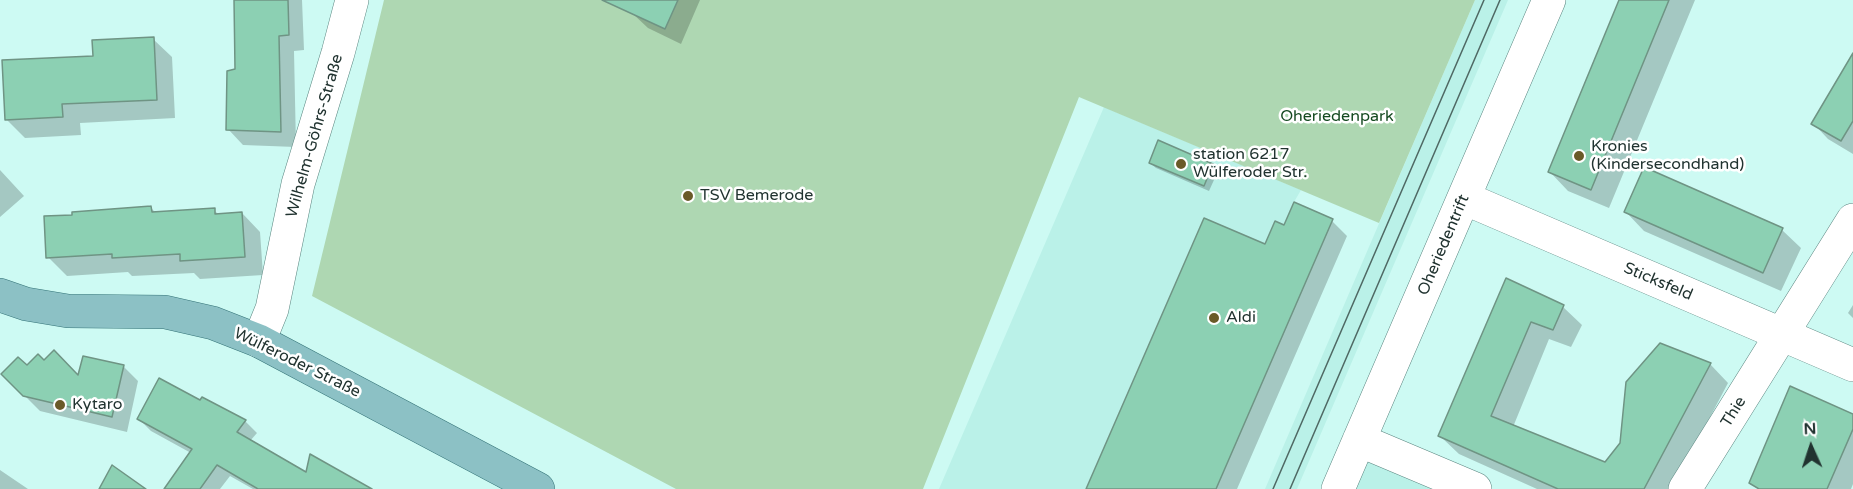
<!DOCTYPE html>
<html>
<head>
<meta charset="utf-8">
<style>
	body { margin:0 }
	#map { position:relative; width:1853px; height:489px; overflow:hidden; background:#cdfaf3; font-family:"Varela Round",sans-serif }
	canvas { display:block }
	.north { position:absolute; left:1781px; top:417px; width:60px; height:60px; -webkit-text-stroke:4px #fff; paint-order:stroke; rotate:357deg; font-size:16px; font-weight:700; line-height:24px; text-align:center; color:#213330 }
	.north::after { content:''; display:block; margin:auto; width:21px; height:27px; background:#213330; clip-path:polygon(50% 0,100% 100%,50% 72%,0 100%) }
</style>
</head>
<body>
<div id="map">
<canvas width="1853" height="489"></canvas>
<div class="north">N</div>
</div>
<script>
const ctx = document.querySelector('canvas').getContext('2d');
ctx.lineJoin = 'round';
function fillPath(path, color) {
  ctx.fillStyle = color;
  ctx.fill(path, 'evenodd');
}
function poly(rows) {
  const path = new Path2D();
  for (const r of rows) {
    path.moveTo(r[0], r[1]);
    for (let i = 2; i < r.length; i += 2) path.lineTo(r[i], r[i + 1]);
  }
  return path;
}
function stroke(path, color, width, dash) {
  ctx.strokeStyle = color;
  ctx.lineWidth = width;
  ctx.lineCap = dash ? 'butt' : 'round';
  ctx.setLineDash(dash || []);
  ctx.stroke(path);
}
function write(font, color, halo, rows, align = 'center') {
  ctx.font = font + ' "Varela Round",sans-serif';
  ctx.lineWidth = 5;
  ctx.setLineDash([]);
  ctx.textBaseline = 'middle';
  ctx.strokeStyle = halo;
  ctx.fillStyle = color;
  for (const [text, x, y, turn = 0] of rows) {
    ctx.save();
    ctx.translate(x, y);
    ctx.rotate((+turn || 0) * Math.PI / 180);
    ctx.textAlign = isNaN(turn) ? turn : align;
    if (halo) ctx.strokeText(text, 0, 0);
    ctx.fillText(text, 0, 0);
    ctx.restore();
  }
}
fillPath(poly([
	[1475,0,1508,0,1297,489,1265,489],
	[1104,107,1301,190,1294,202,1216,489,939,489],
	[1369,457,1444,489,1355,489]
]), '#baf1e8');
fillPath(poly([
	[384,0,1475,0,1379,223,1079,97,923,489,676,489,312,296]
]), '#aed7b2');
fillPath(poly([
	[235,0,302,0,304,50,294,51,296,147,243,145,228,129,237,70],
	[631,0,700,0,681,44,648,28,632,13],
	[1621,0,1695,0,1609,208,1568,191,1550,172],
	[153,39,172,57,175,118,80,123,81,135,25,138,6,119,94,58],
	[1853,56,1853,154,1828,139,1813,123],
	[1150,163,1212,165,1218,171,1209,191,1156,168],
	[0,170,24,196,0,217],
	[151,208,156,213,214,210,219,215,242,213,260,232,263,275,200,279,194,273,132,276,128,272,67,276,48,257],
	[1626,212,1782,230,1801,248,1781,291,1644,231],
	[1332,221,1347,236,1237,489,1088,489,1284,227],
	[1507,280,1563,307,1582,325,1571,347,1549,339,1513,427,1605,464,1710,364,1728,383,1672,489,1537,489,1459,454,1440,436],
	[1853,305,1853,318,1848,313],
	[44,362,79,377,123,366,138,381,127,432,40,411,3,374],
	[200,402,245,421,257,433,250,441,301,471,350,489,253,489,230,476,220,489,166,489,191,453,151,431,139,419],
	[1853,415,1853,484,1851,489,1761,489],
	[0,470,28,489,0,489]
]), '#0003');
const building = poly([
	[234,0,288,0,289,35,279,36,281,132,226,130,227,71,235,69,234,0],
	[602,0,678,0,665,29,602,0],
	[1619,0,1669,0,1591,190,1548,172,1619,0],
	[154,37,157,100,62,104,63,117,5,120,2,60,93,56,92,40,154,37],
	[1853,53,1853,121,1841,141,1811,124,1853,53],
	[1158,140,1213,164,1204,186,1149,163,1158,140],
	[1644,167,1783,228,1763,273,1624,212,1644,167],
	[1294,202,1333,219,1216,489,1086,489,1204,218,1265,244,1275,221,1284,225,1294,202],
	[151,206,152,212,215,208,215,214,242,212,245,257,180,261,180,254,112,258,112,254,46,258,44,216,72,215,72,212,151,206],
	[1506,278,1564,305,1553,330,1531,322,1491,416,1605,462,1620,443,1626,382,1660,343,1711,363,1644,489,1558,489,1438,436,1506,278],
	[54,350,78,375,83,356,124,365,112,417,23,396,1,374,18,357,27,365,38,354,44,360,54,350],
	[159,378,200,400,202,397,246,420,237,432,306,472,310,454,372,489,258,489,217,465,200,489,164,489,192,449,137,419,159,378],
	[1790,386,1853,414,1853,429,1827,489,1759,489,1749,483,1790,386],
	[112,465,146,489,99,489,112,465]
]);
fillPath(building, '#8cd0b3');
stroke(building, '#6f9484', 1.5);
const minor = poly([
	[1464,198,1853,365],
	[259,341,272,309,298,184,338,53,352,0],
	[1359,440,1475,489],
	[1338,489,1549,0],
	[1685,489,1853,220]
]);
const major = poly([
	[0,295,26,304,68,311,165,312,213,323,259,341,538,489]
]);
stroke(minor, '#5b8680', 34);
stroke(major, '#357478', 34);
stroke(minor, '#fff', 33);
stroke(major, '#8cc1c5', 33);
stroke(poly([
	[1273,489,1484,0],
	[1290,489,1500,0]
]), '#4f6964', 1.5);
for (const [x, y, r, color] of [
	[1579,156,6,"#6a5a28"],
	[1181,164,6,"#6a5a28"],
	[688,196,6,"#6a5a28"],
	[1214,318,6,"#6a5a28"],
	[60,405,6,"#6a5a28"]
]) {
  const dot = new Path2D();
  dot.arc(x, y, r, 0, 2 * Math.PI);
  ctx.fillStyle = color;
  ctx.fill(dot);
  stroke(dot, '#fff', 2);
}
write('16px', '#154a21', '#fff', [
	["Oheriedenpark",1337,117]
]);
write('16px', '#213330', '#fff', [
	["Wilhelm-Göhrs-Straße",315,136,-74],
	["Oheriedentrift",1444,245,-67],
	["Sticksfeld",1658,282,23],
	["Wülferoder Straße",297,363,26],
	["Thie",1734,412,-58]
]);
write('16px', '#213330', '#fff', [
	["Kronies",1591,147],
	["(Kindersecondhand)",1591,165],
	["station 6217",1193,155],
	["Wülferoder Str.",1193,173],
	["TSV Bemerode",700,196],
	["Aldi",1226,318],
	["Kytaro",72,405]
], 'left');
</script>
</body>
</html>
